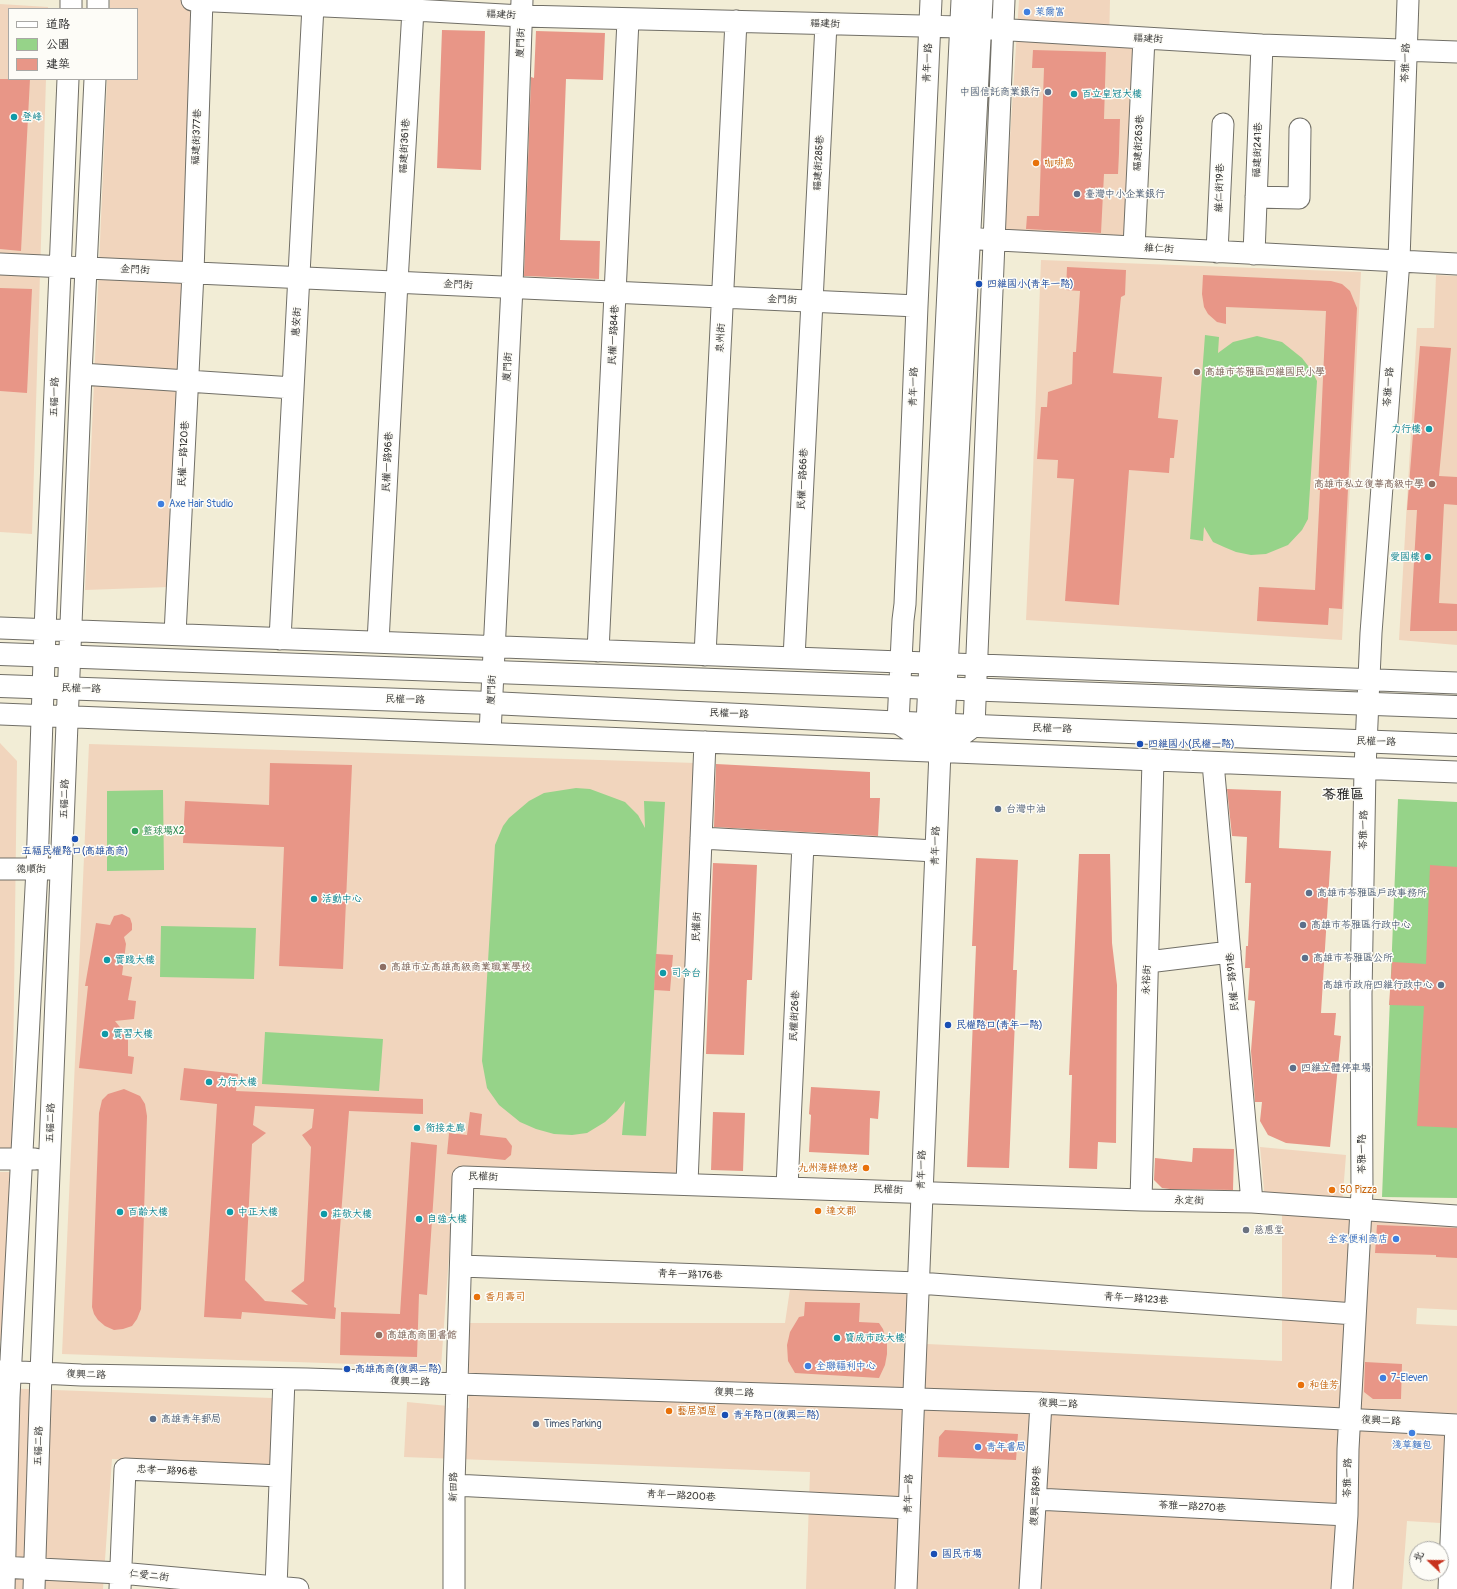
<!DOCTYPE html>
<html>
<head>
<meta charset="utf-8">
<style>
	body { margin:0 }
	#map { position:relative; width:1457px; height:1589px; overflow:hidden; background:#f2edd6; font-family:Pangolin,"LXGW WenKai TC",sans-serif }
	canvas { display:block }
	.legend { position:absolute; left:8px; top:8px; width:130px; height:72px; box-sizing:border-box; background:#fdfcf7; border:1px solid #a9a8a5; margin:0; padding:5px 7px; list-style:none; font-size:12px; color:#2b2b2b }
	.legend li { display:flex; align-items:center; gap:8px; height:20px }
	.legend b { width:20px; border:1px solid #a9a8a5 }
	.north { position:absolute; left:1409px; top:1541px; width:40px; height:40px; box-sizing:border-box; background:#fdfcf7; border:1px solid #a9a8a5; border-radius:50%; rotate:292deg; font-size:11px; font-weight:700; line-height:16px; text-align:center; color:#2b2b2b }
	.north::after { content:''; display:block; margin:auto; width:14px; height:18px; background:#c8321e; clip-path:polygon(50% 0,100% 100%,50% 72%,0 100%) }
</style>
</head>
<body>
<div id="map">
<canvas width="1457" height="1589"></canvas>
<ul class="legend">
<li><b style="height:5px;background:#fff"></b>道路</li>
<li><b style="height:11px;background:#96d389"></b>公園</li>
<li><b style="height:11px;background:#e89687"></b>建築</li>
</ul>
<div class="north">北</div>
</div>
<script>
const ctx = document.querySelector('canvas').getContext('2d');
ctx.lineJoin = 'round';
function fillPath(path, color) {
  ctx.fillStyle = color;
  ctx.fill(path, 'evenodd');
}
function poly(rows) {
  const path = new Path2D();
  for (const r of rows) {
    path.moveTo(r[0], r[1]);
    for (let i = 2; i < r.length; i += 2) path.lineTo(r[i], r[i + 1]);
  }
  return path;
}
function stroke(path, color, width, dash) {
  ctx.strokeStyle = color;
  ctx.lineWidth = width;
  ctx.lineCap = dash ? 'butt' : 'round';
  ctx.setLineDash(dash || []);
  ctx.stroke(path);
}
function write(font, color, halo, rows, align = 'center') {
  ctx.font = font + ' Pangolin,"LXGW WenKai TC",sans-serif';
  ctx.lineWidth = 3;
  ctx.setLineDash([]);
  ctx.textBaseline = 'middle';
  ctx.strokeStyle = halo;
  ctx.fillStyle = color;
  for (const [text, x, y, turn = 0] of rows) {
    ctx.save();
    ctx.translate(x, y);
    ctx.rotate((+turn || 0) * Math.PI / 180);
    ctx.textAlign = isNaN(turn) ? turn : align;
    if (halo) ctx.strokeText(text, 0, 0);
    ctx.fillText(text, 0, 0);
    ctx.restore();
  }
}
fillPath(poly([
	[110,0,197,0,169,587,85,590,107,79,137,79,137,9,110,9],
	[1019,0,1110,0,1109,45,1134,47,1126,242,1004,229],
	[0,4,48,7,48,9,9,9,9,79,46,79,32,534,0,532],
	[1041,260,1361,272,1342,640,1026,620,1033,471],
	[1436,275,1457,276,1457,645,1399,640,1417,328,1434,328],
	[0,743,17,761,12,1151,0,1151],
	[89,744,696,763,678,1178,455,1171,441,1367,62,1354],
	[1260,1147,1346,1155,1341,1219,1457,1224,1457,1310,1417,1308,1416,1324,1457,1326,1457,1524,1407,1521,1402,1589,806,1589,810,1472,404,1457,407,1402,469,1408,467,1323,785,1323,790,1289,929,1295,927,1344,1282,1361,1282,1211,1266,1211],
	[0,1172,10,1172,3,1338,0,1341],
	[0,1388,272,1398,270,1466,112,1459,103,1589,0,1589]
]), '#f1d5bd');
fillPath(poly([
	[1205,335,1219,337,1218,353,1233,342,1257,336,1282,342,1302,358,1312,371,1317,381,1308,519,1302,530,1288,545,1266,554,1251,555,1236,552,1224,547,1213,542,1204,527,1203,541,1190,539],
	[576,788,590,789,625,802,638,815,645,828,644,801,665,802,646,1136,622,1135,625,1101,617,1111,605,1122,587,1133,572,1135,554,1134,536,1129,520,1122,499,1105,487,1088,482,1061,495,845,503,826,509,818,529,801,544,793],
	[163,790,164,870,107,871,107,791],
	[1398,799,1457,802,1457,1198,1382,1197],
	[161,926,256,928,254,979,160,977],
	[265,1032,383,1039,379,1091,262,1084]
]), '#96d389');
fillPath(poly([
	[442,30,485,31,481,170,437,168],
	[536,31,605,33,603,80,566,79,560,240,600,241,599,279,524,276,531,77,534,78],
	[1033,50,1106,52,1104,119,1120,119,1119,153,1118,174,1104,174,1101,233,1026,229,1027,216,1039,216,1044,68,1032,68],
	[0,79,30,79,21,251,0,249],
	[1067,267,1126,270,1125,295,1121,297,1113,373,1162,377,1158,418,1178,420,1174,458,1170,458,1169,473,1129,470,1119,605,1065,601,1074,479,1057,478,1058,460,1037,459,1041,407,1047,407,1048,392,1072,384,1073,352,1076,352,1080,291,1066,290],
	[1203,275,1331,281,1342,284,1350,291,1357,308,1342,609,1329,608,1328,625,1257,621,1259,587,1315,590,1320,490,1318,490,1326,311,1226,307,1226,324,1217,322,1208,314,1204,307,1202,294],
	[0,288,32,289,27,393,0,391],
	[1420,346,1451,348,1439,476,1457,477,1457,505,1444,504,1439,603,1457,604,1457,631,1410,631,1417,510,1407,510],
	[270,763,352,765,343,969,279,966,284,847,183,843,185,801,269,805],
	[716,764,870,772,870,798,880,798,878,836,714,827],
	[1227,789,1281,791,1279,848,1331,851,1321,1013,1336,1013,1334,1035,1341,1036,1330,1147,1286,1143,1268,1135,1260,1121,1262,1102,1255,1102,1251,1051,1255,1001,1248,1000,1250,968,1245,968,1246,946,1248,946,1251,883,1245,883,1247,837,1232,836],
	[1079,854,1110,854,1112,943,1117,985,1116,1143,1098,1142,1097,1169,1069,1168,1072,1075,1069,1075],
	[976,858,1018,860,1013,970,1017,970,1009,1168,967,1167,976,946,972,946],
	[713,863,757,865,752,980,747,980,744,1055,706,1054],
	[1430,865,1457,867,1457,1128,1417,1126,1424,1006,1389,1005,1392,962,1426,964],
	[122,914,130,918,132,924,132,930,124,937,126,944,122,975,132,977,128,1000,136,1001,134,1019,115,1021,128,1037,128,1056,134,1057,132,1074,79,1068,88,986,85,986,96,923,110,925,114,916],
	[656,954,673,955,670,991,654,990],
	[184,1068,238,1074,236,1091,423,1099,423,1114,349,1111,334,1307,336,1308,335,1319,242,1312,241,1319,204,1317,217,1104,180,1100],
	[255,1106,314,1109,312,1128,302,1135,311,1147,304,1281,291,1291,308,1305,265,1301,245,1280,252,1144,266,1133,253,1125],
	[811,1087,880,1091,878,1119,870,1118,869,1155,809,1152,811,1115,809,1114],
	[124,1089,140,1096,145,1104,147,1116,141,1309,137,1319,132,1326,123,1329,114,1330,105,1326,98,1320,94,1314,92,1307,99,1113,102,1100,108,1094],
	[470,1112,482,1114,480,1135,506,1138,512,1146,511,1155,505,1160,447,1154,449,1133,467,1135],
	[713,1112,745,1113,743,1171,711,1170],
	[411,1142,437,1145,427,1295,419,1294,417,1357,340,1355,341,1312,400,1314],
	[1193,1148,1234,1149,1233,1190,1170,1189,1162,1188,1154,1180,1155,1158,1192,1162],
	[1377,1225,1457,1228,1457,1258,1436,1257,1436,1255,1375,1253],
	[805,1302,860,1303,859,1322,879,1323,883,1329,887,1343,887,1354,885,1365,879,1378,795,1373,788,1361,787,1345,790,1332,799,1317,804,1316],
	[1365,1362,1402,1364,1401,1399,1373,1399,1364,1392],
	[945,1430,1018,1434,1016,1460,938,1457,939,1437]
]), '#e89687');
const minor = poly([
	[192,0,413,10,522,16,961,27,1262,45,1457,52],
	[931,0,917,306,905,604,903,620,898,723,940,751],
	[71,9,71,0],
	[98,9,98,0],
	[1256,197,1299,198,1300,129],
	[980,239,1457,264],
	[1134,247,1144,38],
	[1217,252,1223,124],
	[1254,254,1262,45],
	[0,264,917,306],
	[81,374,293,388],
	[0,628,1457,683],
	[175,634,193,273,202,0],
	[280,639,313,6],
	[378,642,397,282,413,10],
	[598,651,628,20],
	[705,655,736,21],
	[794,658,826,24],
	[0,714,1457,772],
	[490,733,512,287,522,0],
	[934,740,927,724,962,0],
	[940,751,974,726,1004,0],
	[1213,763,1252,1202],
	[701,838,935,851],
	[0,869,51,869],
	[1148,962,1230,952],
	[0,1159,35,1159],
	[687,1183,705,742],
	[787,1187,803,844],
	[1141,1200,1153,760],
	[461,1266,918,1283,1355,1314],
	[0,1371,81,1375,307,1379,1041,1403,1457,1425],
	[454,1485,908,1508],
	[1036,1499,1347,1515],
	[0,1567,120,1573,298,1589],
	[276,1587,284,1379],
	[4,1589,9,1397,37,869,45,630,68,79],
	[34,1589,41,1373,81,374,95,79],
	[120,1589,125,1469,280,1476],
	[454,1589,454,1485,463,1177,1141,1200,1252,1202,1457,1216],
	[906,1589,940,751,944,725,982,0],
	[1030,1589,1041,1403],
	[1342,1589,1347,1515,1348,1449,1362,1191,1361,994,1365,768,1371,633,1399,260,1408,0],
	[1449,1589,1456,1425]
]);
const major = poly([
	[0,654,1457,707],
	[0,686,491,703,927,724,1457,745]
]);
stroke(minor, '#716f67', 23);
stroke(major, '#716f67', 24);
stroke(minor, '#fff', 21);
stroke(major, '#fff', 22);
for (const [x, y, r, color] of [
	[1027,12,4,"#3f7fe0"],
	[1048,92,4,"#5c6f8a"],
	[1074,94,4,"#0f9aa8"],
	[14,117,4,"#0f9aa8"],
	[1036,163,4,"#e8710a"],
	[1077,194,4,"#5c6f8a"],
	[979,284,4,"#1a4fb4"],
	[1197,372,4,"#8d6e63"],
	[1429,429,4,"#0f9aa8"],
	[1432,484,4,"#8d6e63"],
	[161,504,4,"#3f7fe0"],
	[1428,557,4,"#0f9aa8"],
	[1140,744,4,"#1a4fb4"],
	[998,809,4,"#5c6f8a"],
	[135,831,4,"#2e9e5b"],
	[75,839,4,"#1a4fb4"],
	[1309,893,4,"#5c6f8a"],
	[314,899,4,"#0f9aa8"],
	[1303,925,4,"#5c6f8a"],
	[1305,958,4,"#5c6f8a"],
	[107,960,4,"#0f9aa8"],
	[383,967,4,"#8d6e63"],
	[663,973,4,"#0f9aa8"],
	[1441,985,4,"#5c6f8a"],
	[948,1025,4,"#1a4fb4"],
	[105,1034,4,"#0f9aa8"],
	[1293,1068,4,"#5c6f8a"],
	[209,1082,4,"#0f9aa8"],
	[417,1128,4,"#0f9aa8"],
	[866,1168,4,"#e8710a"],
	[1332,1190,4,"#e8710a"],
	[818,1211,4,"#e8710a"],
	[120,1212,4,"#0f9aa8"],
	[230,1212,4,"#0f9aa8"],
	[324,1214,4,"#0f9aa8"],
	[419,1219,4,"#0f9aa8"],
	[1246,1230,4,"#6b7280"],
	[1396,1239,4,"#3f7fe0"],
	[477,1297,4,"#e8710a"],
	[379,1335,4,"#8d6e63"],
	[837,1338,4,"#0f9aa8"],
	[808,1366,4,"#3f7fe0"],
	[347,1369,4,"#1a4fb4"],
	[1383,1378,4,"#3f7fe0"],
	[1301,1385,4,"#e8710a"],
	[669,1411,4,"#e8710a"],
	[725,1415,4,"#1a4fb4"],
	[153,1419,4,"#5c6f8a"],
	[536,1424,4,"#5c6f8a"],
	[1412,1433,4,"#3f7fe0"],
	[978,1447,4,"#3f7fe0"],
	[934,1554,4,"#1a4fb4"]
]) {
  const dot = new Path2D();
  dot.arc(x, y, r, 0, 2 * Math.PI);
  ctx.fillStyle = color;
  ctx.fill(dot);
  stroke(dot, '#fdfcf7', 1.5);
}
write('10px', '#366cbe', '#fdfcf7', [
	["萊爾富",1035,12],
	["Axe Hair Studio",169,504],
	["全家便利商店",1388,1239,"right"],
	["全聯福利中心",816,1366],
	["7-Eleven",1391,1378],
	["淺草麵包",1412,1445,"center"],
	["青年書局",986,1447]
], 'left');
write('10px', '#2b2b2b', '#fdfcf7', [
	["福建街",501,15,3],
	["福建街",825,24,2],
	["福建街",1148,39,3],
	["廈門街",521,43,-88],
	["青年一路",928,63,-87],
	["苓雅一路",1406,63,-88],
	["福建街377巷",197,137,-88],
	["福建街263巷",1139,143,-87],
	["福建街361巷",405,146,-87],
	["福建街241巷",1258,150,-88],
	["福建街285巷",819,163,-87],
	["維仁街19巷",1220,188,-88],
	["維仁街",1159,249,3],
	["金門街",135,270,3],
	["金門街",458,285,3],
	["金門街",782,300,2],
	["惠安街",297,322,-87],
	["民權一路84巷",614,335,-87],
	["泉州街",721,338,-87],
	["廈門街",508,367,-87],
	["青年一路",914,387,-88],
	["苓雅一路",1389,387,-86],
	["五福一路",55,397,-88],
	["民權一路120巷",184,454,-87],
	["民權一路96巷",388,462,-87],
	["民權一路66巷",803,479,-87],
	["民權一路",81,689,2],
	["廈門街",492,690,-88],
	["民權一路",405,700,2],
	["民權一路",729,714,3],
	["民權一路",1052,729,2],
	["民權一路",1376,742,2],
	["五福二路",65,799,-88],
	["苓雅一路",1364,830,-89],
	["青年一路",936,846,-88],
	["德順街",31,869],
	["民權街",697,927,-88],
	["永裕街",1147,980,-88],
	["民權一路91巷",1233,982,-95],
	["民權街26巷",795,1016,-87],
	["五福二路",51,1123,-88],
	["苓雅一路",1362,1154,-90],
	["青年一路",922,1170,-88],
	["民權街",483,1177,2],
	["民權街",888,1190,2],
	["永定街",1189,1201,1],
	["青年一路176巷",690,1275,2],
	["青年一路123巷",1136,1299,4],
	["復興二路",86,1375,2],
	["復興二路",410,1382,2],
	["復興二路",734,1393,2],
	["復興二路",1058,1404,3],
	["復興二路",1381,1421,3],
	["五福二路",39,1446,-88],
	["忠孝一路96巷",167,1471,3],
	["苓雅一路",1348,1478,-89],
	["新田路",454,1487,-89],
	["青年一路",909,1494,-88],
	["青年一路200巷",681,1496,3],
	["復興二路89巷",1036,1496,-87],
	["苓雅一路270巷",1192,1507,3],
	["仁愛二街",149,1576,6]
]);
write('10px', '#4e5e75', '#fdfcf7', [
	["中國信託商業銀行",1040,92,"right"],
	["臺灣中小企業銀行",1085,194],
	["台灣中油",1006,809],
	["高雄市苓雅區戶政事務所",1317,893],
	["高雄市苓雅區行政中心",1311,925],
	["高雄市苓雅區公所",1313,958],
	["高雄市政府四維行政中心",1433,985,"right"],
	["四維立體停車場",1301,1068],
	["高雄青年郵局",161,1419],
	["Times Parking",544,1424]
], 'left');
write('10px', '#0d838f', '#fdfcf7', [
	["百立皇冠大樓",1082,94],
	["登峰",22,117],
	["力行樓",1421,429,"right"],
	["愛國樓",1420,557,"right"],
	["活動中心",322,899],
	["實踐大樓",115,960],
	["司令台",671,973],
	["實習大樓",113,1034],
	["力行大樓",217,1082],
	["銜接走廊",425,1128],
	["百齡大樓",128,1212],
	["中正大樓",238,1212],
	["莊敬大樓",332,1214],
	["自強大樓",427,1219],
	["寶成市政大樓",845,1338]
], 'left');
write('10px', '#c56008', '#fdfcf7', [
	["咖啡鳥",1044,163],
	["九州海鮮燒烤",858,1168,"right"],
	["50 Pizza",1340,1190],
	["達文郡",826,1211],
	["香月壽司",485,1297],
	["和佳芳",1309,1385],
	["藝居酒屋",677,1411]
], 'left');
write('10px', '#164399', '#fdfcf7', [
	["四維國小(青年一路)",987,284],
	["四維國小(民權一路)",1148,744],
	["五福民權路口(高雄高商)",75,851,"center"],
	["民權路口(青年一路)",956,1025],
	["高雄高商(復興二路)",355,1369],
	["青年路口(復興二路)",733,1415],
	["國民市場",942,1554]
], 'left');
write('10px', '#785e54', '#fdfcf7', [
	["高雄市苓雅區四維國民小學",1205,372],
	["高雄市私立復華高級中學",1424,484,"right"],
	["高雄市立高雄高級商業職業學校",391,967],
	["高雄高商圖書館",387,1335]
], 'left');
write('10px', '#27864d', '#fdfcf7', [
	["籃球場X2",143,831]
], 'left');
write('10px', '#5b616d', '#fdfcf7', [
	["慈惠堂",1254,1230]
], 'left');
write('bold 14px', '#2b2b2b', '#fdfcf7', [
	["苓雅區",1343,795]
]);
</script>
</body>
</html>
